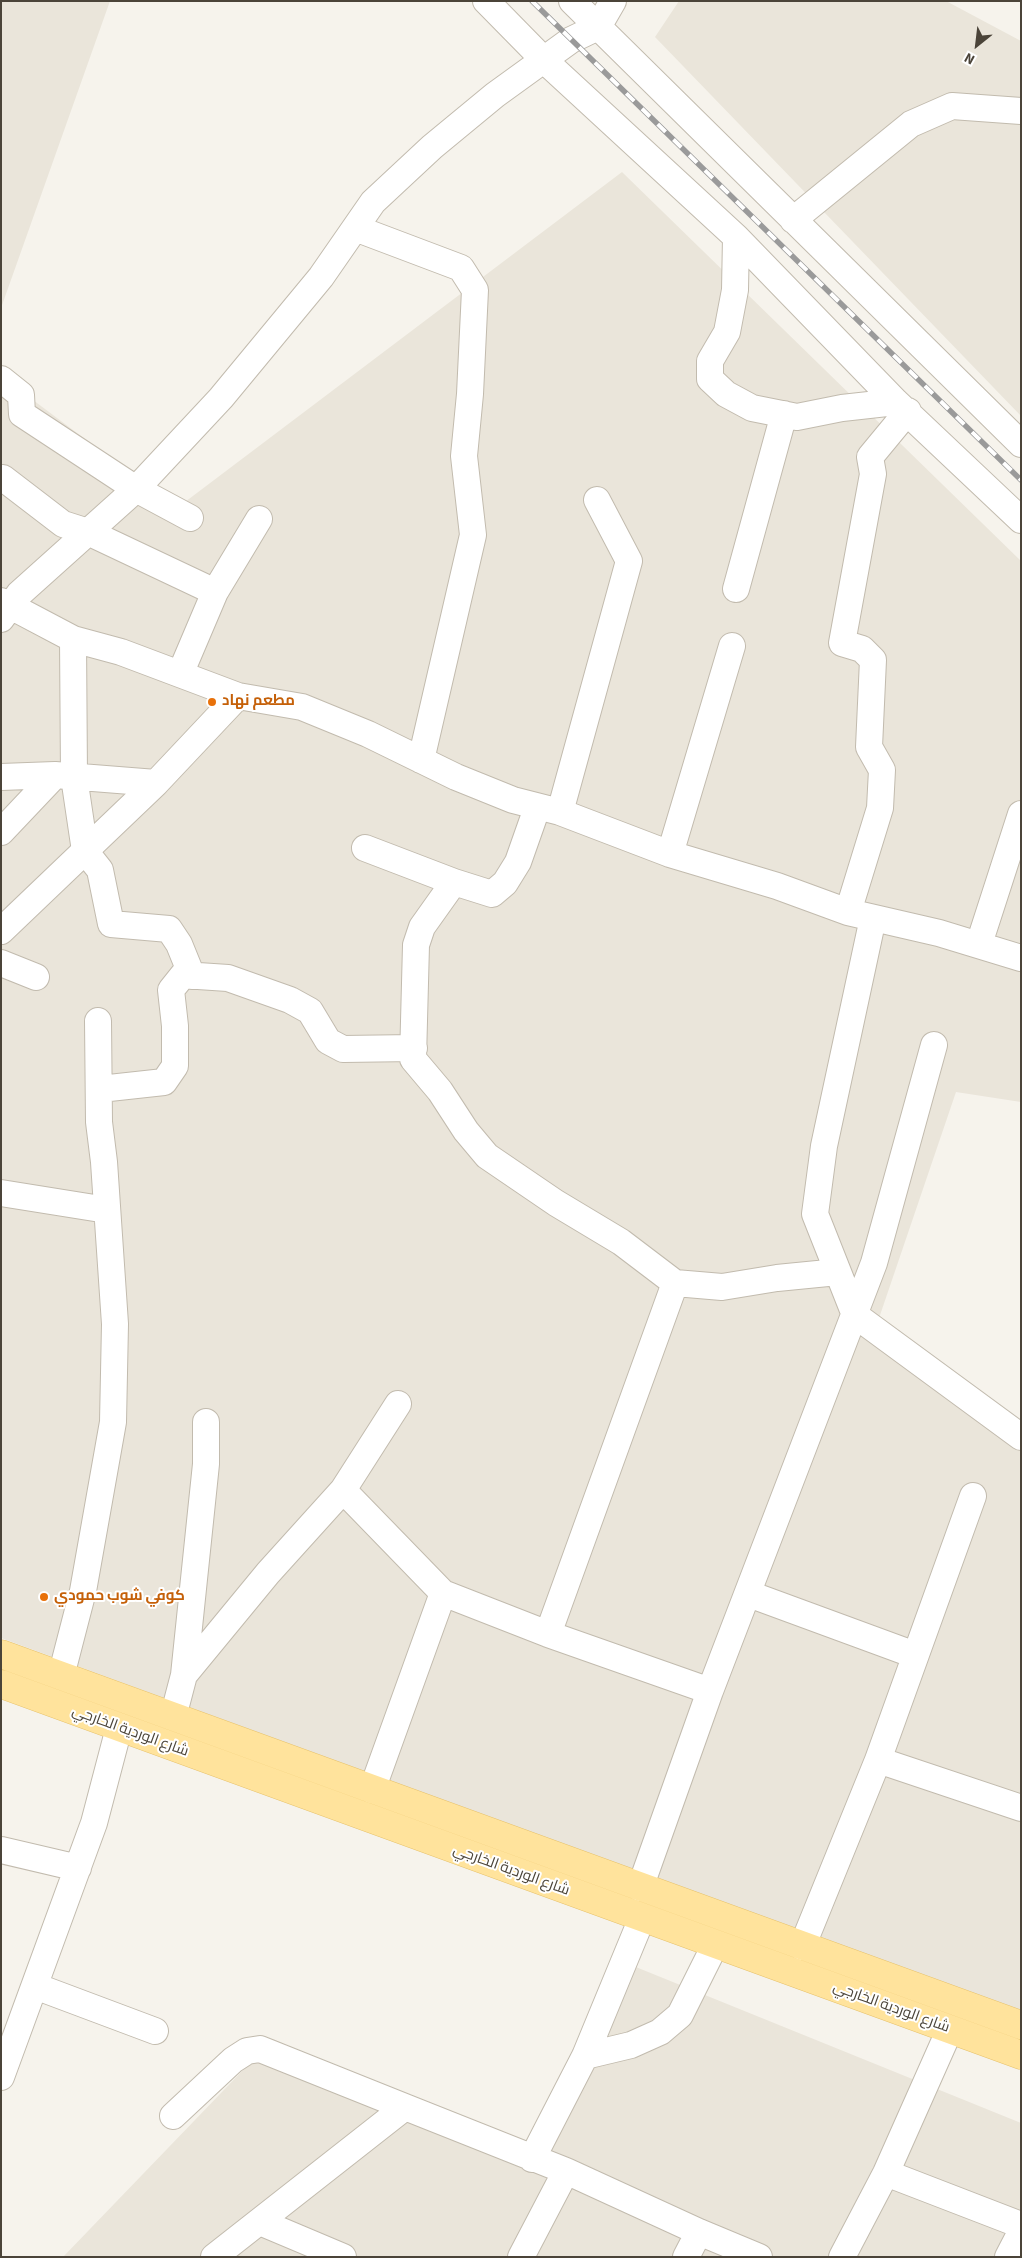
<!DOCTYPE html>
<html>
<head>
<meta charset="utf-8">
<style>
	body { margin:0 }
	#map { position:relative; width:1022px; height:2258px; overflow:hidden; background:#f6f3ec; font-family:"Source Sans 3",sans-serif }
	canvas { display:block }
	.frame { position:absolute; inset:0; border:2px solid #4b4439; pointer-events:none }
	.north { position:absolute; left:952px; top:20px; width:50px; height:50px; -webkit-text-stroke:4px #fff; paint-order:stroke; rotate:209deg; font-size:14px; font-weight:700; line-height:20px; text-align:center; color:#4b4439 }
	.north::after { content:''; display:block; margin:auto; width:18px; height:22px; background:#4b4439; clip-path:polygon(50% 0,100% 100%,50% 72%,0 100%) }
</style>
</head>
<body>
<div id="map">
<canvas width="1022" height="2258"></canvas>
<div class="frame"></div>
<div class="north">N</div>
</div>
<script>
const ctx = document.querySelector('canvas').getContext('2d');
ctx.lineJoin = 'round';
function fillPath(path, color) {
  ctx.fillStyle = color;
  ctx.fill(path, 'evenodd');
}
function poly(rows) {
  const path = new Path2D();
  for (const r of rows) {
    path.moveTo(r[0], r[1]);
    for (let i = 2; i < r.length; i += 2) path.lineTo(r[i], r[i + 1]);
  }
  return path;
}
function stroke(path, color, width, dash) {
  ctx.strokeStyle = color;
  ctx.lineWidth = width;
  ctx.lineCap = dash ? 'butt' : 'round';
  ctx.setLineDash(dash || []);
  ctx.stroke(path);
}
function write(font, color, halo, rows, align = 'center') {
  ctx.font = font + ' "Source Sans 3",Cairo,sans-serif';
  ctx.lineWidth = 4;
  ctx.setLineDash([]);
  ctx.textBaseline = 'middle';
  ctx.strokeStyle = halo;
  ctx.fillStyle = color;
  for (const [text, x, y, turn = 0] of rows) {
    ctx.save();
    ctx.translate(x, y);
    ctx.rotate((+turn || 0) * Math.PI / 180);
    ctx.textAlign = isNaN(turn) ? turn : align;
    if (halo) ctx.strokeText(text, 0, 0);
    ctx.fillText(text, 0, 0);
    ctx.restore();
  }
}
fillPath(poly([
	[1,1,110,1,1,308],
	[679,1,946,1,1021,41,1021,416,655,37],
	[622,172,1021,561,1021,1102,956,1092,877,1324,1021,1425,1021,2013,1,1638,1,376,177,508],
	[621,1961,1021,2123,1021,2257,63,2257,273,2039,526,2152]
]), '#eae5da');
const minor = poly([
	[486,1,545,61,736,237,896,402,1021,520],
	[572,1,1021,444],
	[793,220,911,124,952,106,1021,111],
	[355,228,461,268,475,290,470,394,464,456,473,535,421,760],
	[736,237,735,290,727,332,710,361,710,379,726,394,752,408,797,417,842,408,896,402],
	[1,379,21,395,22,414,136,489,190,518],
	[3,478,63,524,88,532,215,592],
	[736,589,784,414],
	[1,601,73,639,121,652,238,696,302,707,368,734,456,777,513,800,560,812,670,854,777,886,848,912,939,933,1021,958],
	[1,619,19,594,136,489,221,398,321,277,373,202,432,147,495,95,571,40,598,27,613,1],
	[73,639,74,777,85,851,100,870,111,924,169,929,179,944,192,976],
	[181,672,215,592,259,519],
	[1,777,55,775,156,783],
	[560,812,629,561,597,500],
	[1,832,55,775],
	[365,848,454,882,492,894,505,883,518,862,537,808],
	[670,854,732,646],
	[454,882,422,927,416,945,413,1059,440,1091,466,1131,487,1156,556,1203,621,1242,675,1283,722,1287,777,1278,838,1272],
	[848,912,880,808,882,770,869,747,873,660,862,649,842,643,873,474,870,457,908,411],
	[873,918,824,1146,815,1214,855,1315,1021,1437],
	[1,931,156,783,238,696],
	[979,944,1021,814],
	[1,963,36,977],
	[100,1089,164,1082,175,1066,175,1026,171,990,183,975,228,978,290,1000,310,1011,328,1041,343,1049,414,1048],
	[1,1193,107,1210],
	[343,1490,443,1593,548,1634,710,1691],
	[749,1594,915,1655],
	[548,1634,675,1283],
	[184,1675,268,1573,343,1490,398,1404],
	[61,1676,83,1591,113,1422,115,1324,104,1162,99,1122,98,1021],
	[173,1717,184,1675,206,1464,206,1422],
	[878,1760,1021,1808],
	[372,1790,443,1593],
	[1,1850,78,1868],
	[640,1888,710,1691,874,1263,934,1045],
	[802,1947,878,1760,973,1496],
	[35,1986,155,2031],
	[585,2056,631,2045,660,2032,680,2015,715,1945],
	[1,2077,94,1823,119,1728],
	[173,2116,233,2060,247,2051,260,2049,405,2107],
	[532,2159,585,2056,642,1918],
	[886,2173,1021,2225],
	[260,2222,343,2257],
	[214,2257,405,2107,566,2171,699,2232,759,2257],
	[521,2257,566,2171],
	[686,2257,699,2232],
	[842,2257,886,2173,950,2029],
	[1008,2257,1021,2232]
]);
const major = poly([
	[1,1654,1021,2025],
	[1,1684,1021,2055]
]);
stroke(minor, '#c2bbae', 28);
stroke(major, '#e6c16a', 29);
stroke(minor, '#fff', 26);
stroke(major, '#ffe39c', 28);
const rail = poly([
	[532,1,1021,480]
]);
stroke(rail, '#9a9a9a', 5.5);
stroke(rail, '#fff', 4, [11]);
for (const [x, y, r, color] of [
	[212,702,5,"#e8710a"],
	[44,1597,5,"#e8710a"]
]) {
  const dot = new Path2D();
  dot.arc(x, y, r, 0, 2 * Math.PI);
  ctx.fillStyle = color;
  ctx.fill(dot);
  stroke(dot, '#fff', 2);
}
write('bold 15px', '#c56008', '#fff', [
	["مطعم نهاد",222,702],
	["كوفي شوب حمودي",54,1597]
], 'left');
write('15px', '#4b4439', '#fff', [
	["شارع الوردية الخارجي",130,1732,20],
	["شارع الوردية الخارجي",511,1871,20],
	["شارع الوردية الخارجي",891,2008,20]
]);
</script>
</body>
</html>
